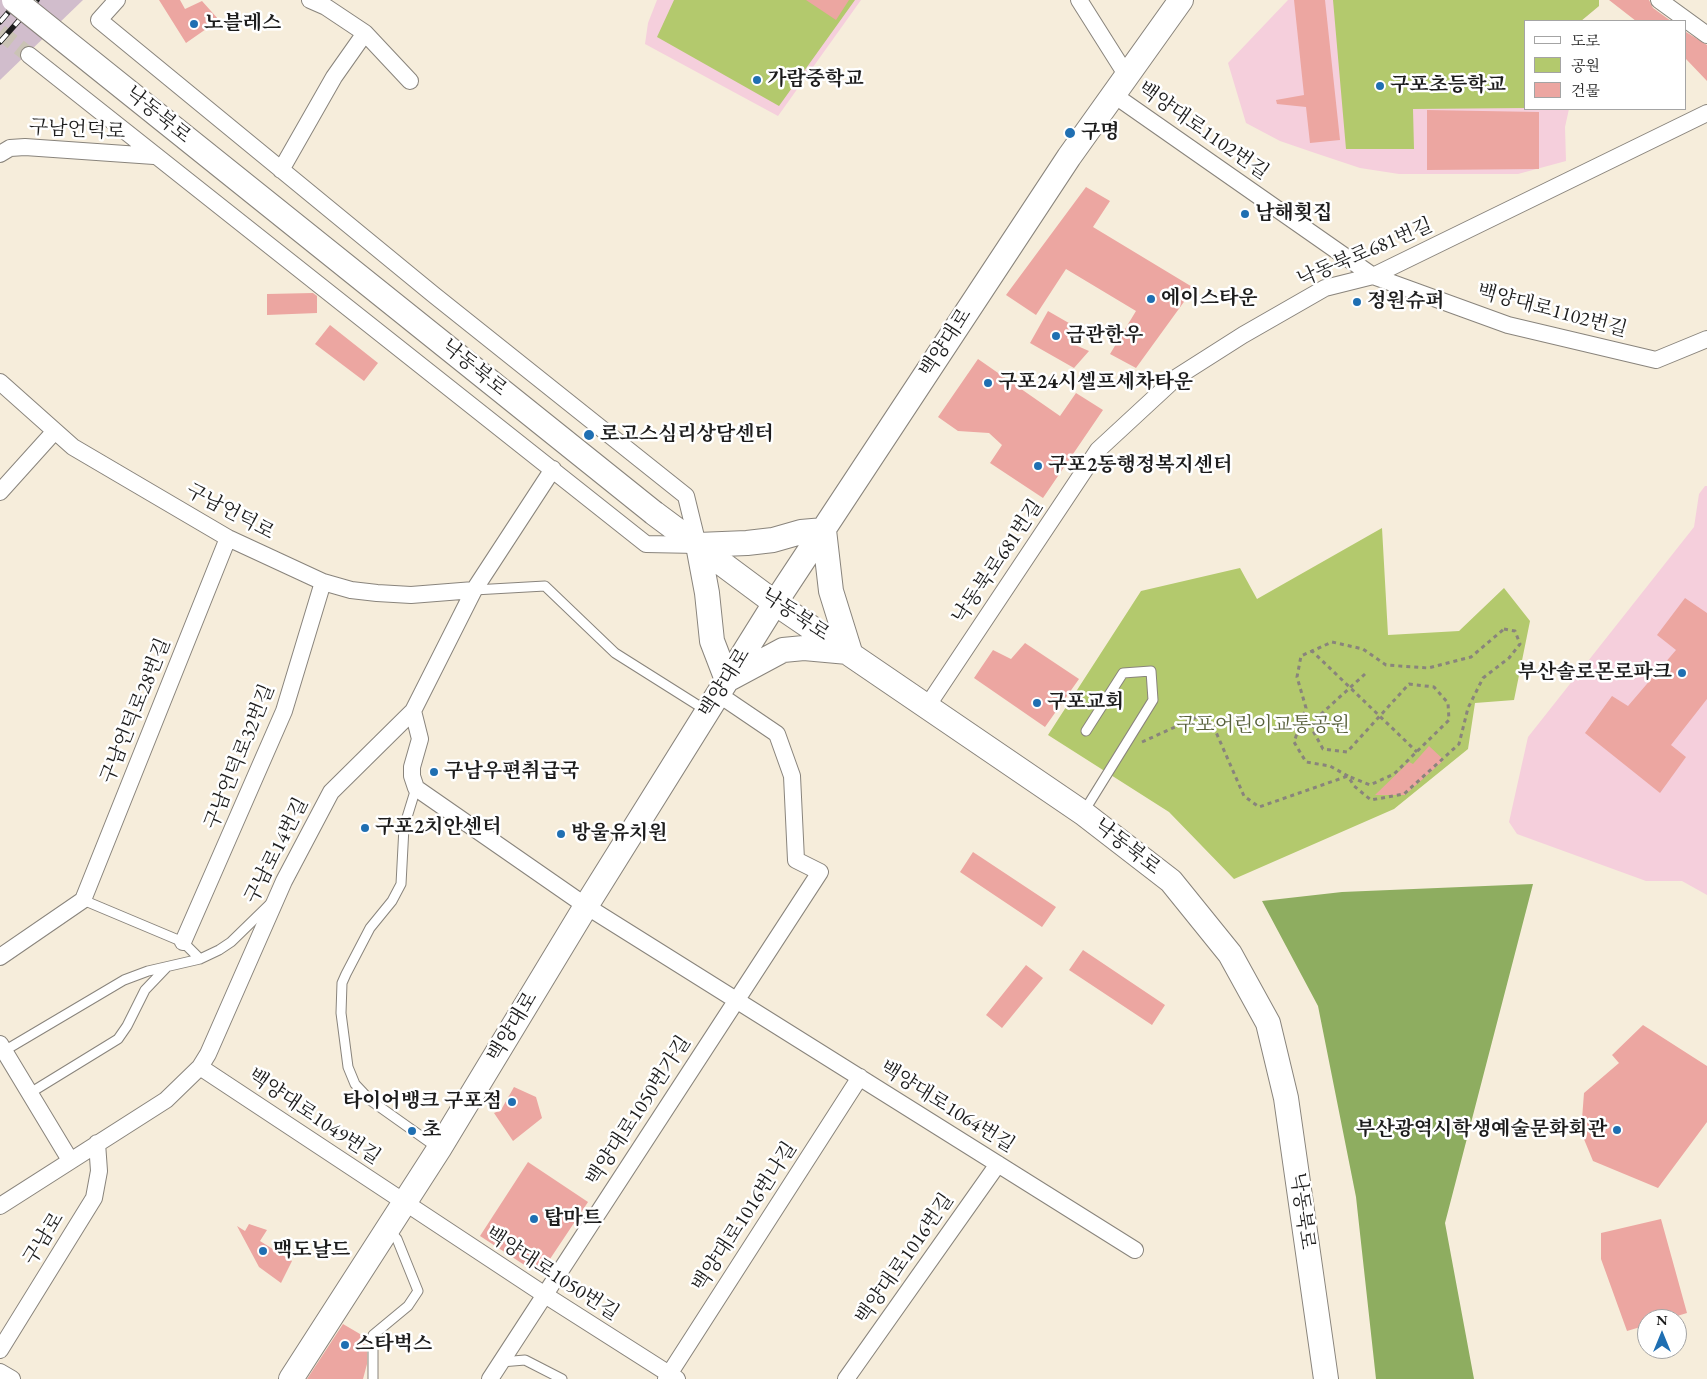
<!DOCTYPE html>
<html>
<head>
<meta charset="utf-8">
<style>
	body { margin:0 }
	#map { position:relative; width:1707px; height:1379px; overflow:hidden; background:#f6eddb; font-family:"EB Garamond","Noto Serif KR",serif }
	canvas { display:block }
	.legend { position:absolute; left:1524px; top:20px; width:162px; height:90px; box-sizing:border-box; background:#fff; border:1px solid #a4a4a4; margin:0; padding:6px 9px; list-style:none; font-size:15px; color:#1c1c1c }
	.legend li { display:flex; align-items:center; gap:10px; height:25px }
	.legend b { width:25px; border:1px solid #a4a4a4 }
	.north { position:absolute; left:1637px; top:1309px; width:50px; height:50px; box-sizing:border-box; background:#fff; border:1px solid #a4a4a4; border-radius:50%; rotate:0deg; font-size:14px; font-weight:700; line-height:20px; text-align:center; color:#1c1c1c }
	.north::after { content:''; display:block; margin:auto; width:18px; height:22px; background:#1f6fb2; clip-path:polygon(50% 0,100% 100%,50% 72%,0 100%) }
</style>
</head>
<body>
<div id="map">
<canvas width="1707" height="1379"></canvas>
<ul class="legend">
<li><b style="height:6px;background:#fff"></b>도로</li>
<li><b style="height:14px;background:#b3c96d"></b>공원</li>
<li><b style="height:14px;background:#eca6a1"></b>건물</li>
</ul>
<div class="north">N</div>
</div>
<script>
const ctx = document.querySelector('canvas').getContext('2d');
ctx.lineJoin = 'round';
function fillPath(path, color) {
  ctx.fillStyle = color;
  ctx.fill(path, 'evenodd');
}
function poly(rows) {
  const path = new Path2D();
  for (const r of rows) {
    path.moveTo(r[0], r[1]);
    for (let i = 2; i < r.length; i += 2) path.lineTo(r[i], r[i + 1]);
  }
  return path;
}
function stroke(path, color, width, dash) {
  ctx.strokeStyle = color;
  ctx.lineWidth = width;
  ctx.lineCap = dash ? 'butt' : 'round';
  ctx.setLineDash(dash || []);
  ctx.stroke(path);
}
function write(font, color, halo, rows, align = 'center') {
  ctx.font = font + ' "EB Garamond","Noto Serif KR",serif';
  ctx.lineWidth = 5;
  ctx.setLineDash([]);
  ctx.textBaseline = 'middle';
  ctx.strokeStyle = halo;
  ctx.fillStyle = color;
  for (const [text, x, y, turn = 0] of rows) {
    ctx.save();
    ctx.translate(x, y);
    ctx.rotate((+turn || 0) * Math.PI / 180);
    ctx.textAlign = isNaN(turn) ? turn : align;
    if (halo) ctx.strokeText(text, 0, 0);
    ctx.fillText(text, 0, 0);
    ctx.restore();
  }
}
fillPath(poly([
	[657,0,861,0,778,116,645,44,648,23],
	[1288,0,1599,0,1599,6,1581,21,1526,21,1526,109,1569,109,1565,127,1566,161,1518,174,1399,174,1360,168,1315,153,1280,141,1246,123,1228,63],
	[1705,486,1707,486,1707,895,1682,881,1646,881,1517,834,1509,822,1528,737,1694,527,1699,494]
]), '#f5cfdc');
fillPath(poly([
	[0,0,83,0,0,80]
]), '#d1bdcc');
fillPath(poly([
	[674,0,855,0,779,106,657,37],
	[1333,0,1599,0,1599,6,1581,21,1526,21,1526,108,1413,109,1414,149,1346,149],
	[1382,528,1388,635,1459,631,1504,588,1530,621,1514,700,1475,703,1468,749,1394,809,1234,879,1169,812,1048,735,1141,591,1240,568,1257,599]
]), '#b3c96d');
fillPath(poly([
	[1533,884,1445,1223,1474,1379,1376,1379,1356,1197,1318,1006,1262,901,1342,892]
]), '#8ead60');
fillPath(poly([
	[159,0,180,0,185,9,202,1,219,20,186,43],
	[806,0,849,0,836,20],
	[1294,0,1325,0,1340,140,1310,143,1306,107,1277,104,1276,100,1304,95],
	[1609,0,1649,0,1653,8,1671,21,1636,21],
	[1686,32,1707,45,1707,81,1686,59],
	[1427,110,1539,112,1539,169,1427,170],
	[1086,187,1110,201,1093,227,1194,288,1136,368,1110,354,1136,311,1066,269,1036,315,1006,295],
	[313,293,317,296,317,313,267,315,267,294],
	[1048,311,1081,330,1073,344,1089,351,1074,368,1030,343],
	[330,325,378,363,364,381,315,344],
	[978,359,1060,416,1076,393,1103,410,1043,498,990,463,1002,445,989,433,958,431,938,417],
	[1685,598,1707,613,1707,699,1671,745,1686,757,1660,793,1585,733,1612,696,1628,706,1676,650,1657,635],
	[1025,643,1079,679,1045,727,974,678,993,650,1011,659],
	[1429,746,1444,760,1405,795,1375,795,1409,762,1413,764],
	[973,852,1056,907,1042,927,960,872],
	[1083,950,1165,1005,1152,1025,1069,970],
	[1026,965,1043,978,1002,1028,986,1015],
	[1643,1025,1707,1066,1707,1122,1658,1188,1593,1161,1581,1132,1584,1093,1619,1063,1612,1055],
	[514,1087,536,1097,542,1118,513,1141,494,1113,501,1110],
	[528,1162,588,1202,546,1265,529,1268,480,1236],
	[1661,1219,1687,1313,1667,1319,1647,1319,1647,1325,1627,1331,1601,1259,1601,1233],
	[249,1224,267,1230,260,1241,292,1261,281,1283,259,1267,237,1226,245,1231],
	[343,1324,360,1334,367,1351,367,1364,363,1379,307,1379]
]), '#eca6a1');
stroke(poly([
	[0,32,29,55]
]), '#cac3b5', 16, [16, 8]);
const service = poly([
	[474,590,545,586,615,653,707,711],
	[416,788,404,827,401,884,392,901,370,928,346,974,342,983,341,1013,348,1067,355,1084,370,1100,439,1149],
	[1083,813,1153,700,1151,671,1123,673,1086,731],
	[83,900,183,942,200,959],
	[4,1051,124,980,148,971,200,959,219,950,231,942,269,905],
	[30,1093,118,1039,127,1026,145,990,166,968],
	[501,1362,525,1360,562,1379],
	[373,1379,373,1335,408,1306,418,1291,397,1239,388,1229]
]);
const minor = poly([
	[310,0,326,7,365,33],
	[1079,0,1127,76],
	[1659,0,1707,35],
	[29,55,646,544,698,545,686,496,434,295,99,20,117,0],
	[1114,95,1373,276,1508,325,1656,360,1707,339],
	[0,154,10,148,25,147,154,156],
	[281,170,334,77,365,33,410,81],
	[0,382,73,447,228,538,323,582,351,590,377,593,411,595,474,590],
	[0,492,54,432],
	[926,708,1098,450,1177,377,1243,335,1325,288,1373,276,1707,113],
	[413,711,420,739,412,767,412,776,416,788,586,906,1135,1250],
	[183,942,284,711,323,582],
	[0,957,83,900,228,538],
	[0,1044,70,1160],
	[200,1067,545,1295,677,1379],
	[0,1206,166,1100,200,1067,208,1054,284,881,331,792,413,711,474,590,553,469],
	[0,1350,94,1198,99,1171,97,1143],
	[0,1372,12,1379],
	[490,1379,820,872,796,860,792,776,777,734,718,694],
	[666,1379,860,1077],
	[846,1379,998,1164]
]);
const secondary = poly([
	[654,513,775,603,1083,813,1171,881,1230,954,1268,1023,1286,1098,1326,1379],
	[824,530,831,591,850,652],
	[698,545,707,593,712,641,727,680],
	[698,545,747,543,773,540,801,532,824,530],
	[727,680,783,650,804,648,848,652],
	[291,1379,439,1149,586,906,775,603,1069,157,1181,0]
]);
stroke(service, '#89847c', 11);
stroke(minor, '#89847c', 18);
stroke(secondary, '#89847c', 26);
stroke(poly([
	[1504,629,1515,631,1520,644,1509,658,1483,678,1468,708,1459,744,1404,794,1371,800,1354,786,1348,776,1330,766,1306,762,1294,742,1306,708,1297,677,1301,656,1332,642,1363,649,1386,665,1428,668,1471,657,1504,629],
	[1311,650,1417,752],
	[1142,742,1197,717,1212,723,1244,796,1259,807,1348,776,1370,785,1394,774,1449,720,1448,703,1434,687,1409,684,1347,752,1323,749,1312,729,1320,715,1365,674]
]), '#89847c', 3, [4, 4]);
stroke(service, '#fff', 9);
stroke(minor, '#fff', 16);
stroke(secondary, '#fff', 24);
const rail = poly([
	[0,22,19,0],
	[0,42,37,0]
]);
stroke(rail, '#1c1c1c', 5.5);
stroke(rail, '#fff', 4, [11]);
const secondaryBridge = poly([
	[14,0,654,513]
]);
stroke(secondaryBridge, '#89847c', 26, []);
stroke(secondaryBridge, '#fff', 24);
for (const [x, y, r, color] of [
	[194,24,5,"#1f6fb2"],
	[757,80,5,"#1f6fb2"],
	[1380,86,5,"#1f6fb2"],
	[1070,133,6,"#1f6fb2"],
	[1245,214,5,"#1f6fb2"],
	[1151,299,5,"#1f6fb2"],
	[1357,302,5,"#1f6fb2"],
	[1056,336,5,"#1f6fb2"],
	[988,383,5,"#1f6fb2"],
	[589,435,6,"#1f6fb2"],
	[1038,466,5,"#1f6fb2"],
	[1682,673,5,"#1f6fb2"],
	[1037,703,5,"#1f6fb2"],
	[434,772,5,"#1f6fb2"],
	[365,828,5,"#1f6fb2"],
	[561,834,5,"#1f6fb2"],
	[512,1102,5,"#1f6fb2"],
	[1617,1130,5,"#1f6fb2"],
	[412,1131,5,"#1f6fb2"],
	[534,1219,5,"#1f6fb2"],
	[263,1251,5,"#1f6fb2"],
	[345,1345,5,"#1f6fb2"]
]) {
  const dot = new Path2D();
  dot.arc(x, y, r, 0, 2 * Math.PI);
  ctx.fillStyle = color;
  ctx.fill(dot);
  stroke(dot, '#fff', 2);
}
write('bold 20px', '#1c1c1c', '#fff', [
	["노블레스",204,24],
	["가람중학교",767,80],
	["구포초등학교",1390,86],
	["구명",1081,133],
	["남해횟집",1255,214],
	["에이스타운",1161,299],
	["정원슈퍼",1367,302],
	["금관한우",1066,336],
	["구포24시셀프세차타운",998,383],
	["로고스심리상담센터",600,435],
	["구포2동행정복지센터",1048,466],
	["부산솔로몬로파크",1672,673,"right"],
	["구포교회",1047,703],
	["구남우편취급국",444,772],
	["구포2치안센터",375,828],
	["방울유치원",571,834],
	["타이어뱅크 구포점",502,1102,"right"],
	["부산광역시학생예술문화회관",1607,1130,"right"],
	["초",422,1131],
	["탑마트",544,1219],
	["맥도날드",273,1251],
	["스타벅스",355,1345]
], 'left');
write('20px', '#1c1c1c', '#fff', [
	["낙동북로",158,115,39],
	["구남언덕로",77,130,3],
	["백양대로1102번길",1203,131,35],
	["낙동북로681번길",1365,253,-23],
	["백양대로1102번길",1552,311,15],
	["백양대로",946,343,-57],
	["낙동북로",474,368,39],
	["구남언덕로",230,512,28],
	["낙동북로681번길",998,562,-56],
	["낙동북로",795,615,34],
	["백양대로",725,683,-58],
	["구남언덕로28번길",136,711,-68],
	["구남언덕로32번길",240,757,-68],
	["낙동북로",1127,847,38],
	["구남로14번길",277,851,-63],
	["백양대로",513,1027,-59],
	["백양대로1064번길",947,1107,32],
	["백양대로1050번가길",639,1111,-57],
	["백양대로1049번길",314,1117,34],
	["낙동북로",1302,1211,82],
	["백양대로1016번나길",745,1217,-57],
	["구남로",44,1239,-58],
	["백양대로1016번길",905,1259,-55],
	["백양대로1050번길",552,1274,33]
]);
write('20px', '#58613c', '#fff', [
	["구포어린이교통공원",1263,726]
]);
</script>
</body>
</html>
